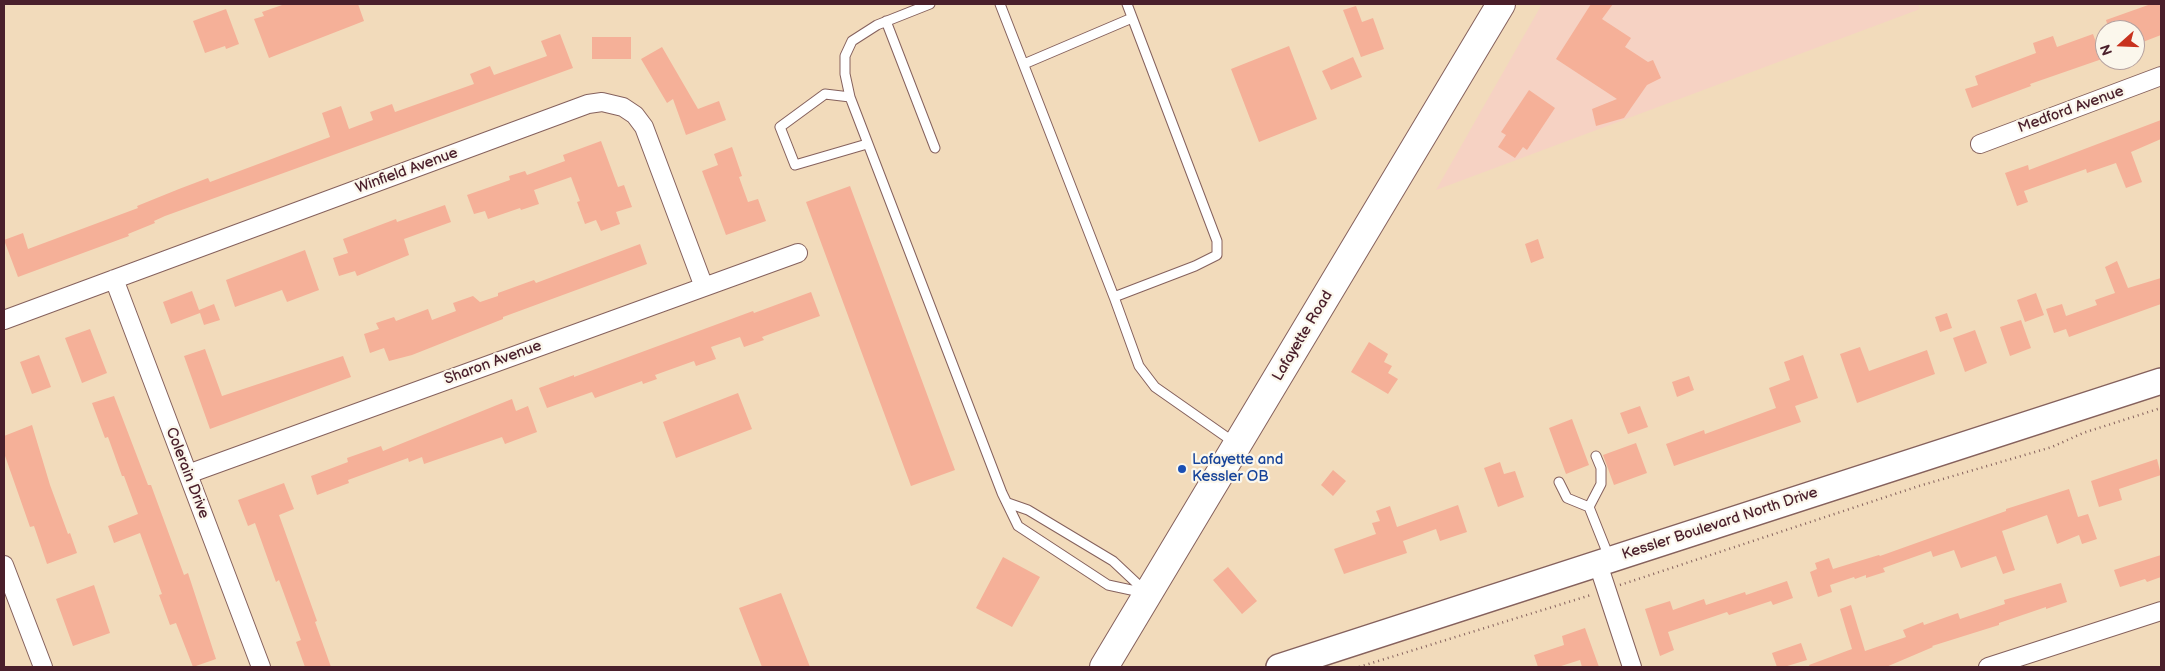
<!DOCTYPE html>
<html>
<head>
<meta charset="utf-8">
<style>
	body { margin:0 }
	#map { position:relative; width:2165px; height:671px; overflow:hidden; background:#f2dbbb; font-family:"Balsamiq Sans",sans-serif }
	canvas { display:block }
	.frame { position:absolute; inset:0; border:5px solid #4a1f2b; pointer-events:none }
	.north { position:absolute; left:2095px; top:20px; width:50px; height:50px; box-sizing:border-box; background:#fbf7ec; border:1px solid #b4a19f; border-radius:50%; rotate:250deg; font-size:14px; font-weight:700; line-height:20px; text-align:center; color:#4a1f2b }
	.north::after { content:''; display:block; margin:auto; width:18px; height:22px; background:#c8321e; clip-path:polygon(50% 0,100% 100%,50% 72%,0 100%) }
</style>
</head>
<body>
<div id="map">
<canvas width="2165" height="671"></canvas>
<div class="frame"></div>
<div class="north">N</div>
</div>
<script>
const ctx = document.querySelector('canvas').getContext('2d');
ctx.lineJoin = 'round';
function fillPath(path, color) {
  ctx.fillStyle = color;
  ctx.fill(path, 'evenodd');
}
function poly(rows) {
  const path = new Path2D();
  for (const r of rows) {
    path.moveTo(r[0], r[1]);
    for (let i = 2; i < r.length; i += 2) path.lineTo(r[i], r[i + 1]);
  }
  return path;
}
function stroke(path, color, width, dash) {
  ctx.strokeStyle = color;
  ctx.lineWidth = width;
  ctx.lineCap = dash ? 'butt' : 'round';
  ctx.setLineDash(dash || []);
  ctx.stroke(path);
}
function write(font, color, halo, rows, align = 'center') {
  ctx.font = font + ' "Balsamiq Sans",sans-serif';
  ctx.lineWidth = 4.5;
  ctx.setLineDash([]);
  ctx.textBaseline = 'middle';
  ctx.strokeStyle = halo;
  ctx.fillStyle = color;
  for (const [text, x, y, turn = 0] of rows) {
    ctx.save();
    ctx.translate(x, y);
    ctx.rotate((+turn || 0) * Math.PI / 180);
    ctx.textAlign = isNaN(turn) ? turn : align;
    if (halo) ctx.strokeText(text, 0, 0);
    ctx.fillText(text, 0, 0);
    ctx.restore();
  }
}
fillPath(poly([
	[1542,4,1918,4,1920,9,1436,190]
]), '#f6d2c3');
fillPath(poly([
	[285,4,358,4,364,21,269,58,254,19,264,16,262,12],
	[1591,4,1613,4,1602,19,1631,38,1625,47,1648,62,1653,60,1661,78,1647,85,1624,118,1596,126,1592,109,1617,99,1556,59],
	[2151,4,2161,4,2161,35,2135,45,2135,30,2109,30,2106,20],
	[1356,6,1362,22,1373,18,1384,49,1361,57,1343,10],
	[226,9,239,44,226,49,225,46,205,53,193,21],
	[560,34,573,68,165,216,154,221,155,223,128,234,129,236,18,277,4,240,23,233,28,249,138,208,137,206,179,189,208,178,210,182,269,160,330,137,322,113,341,106,349,129,373,120,370,112,392,104,395,112,474,84,470,74,490,66,494,75,547,56,541,41],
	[2093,34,2102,59,2030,84,2031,86,1972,108,1965,89,1978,85,1975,76,2036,53,2033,43,2053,36,2057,47],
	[592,37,631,37,631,59,592,59],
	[1289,46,1317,119,1259,142,1231,69],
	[662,47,698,109,719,101,726,120,686,135,673,99,667,103,641,59],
	[1353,57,1362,77,1331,90,1322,71],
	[1529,90,1555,108,1527,150,1523,147,1515,158,1498,147,1506,135,1501,132],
	[2161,120,2161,139,2131,152,2142,182,2126,188,2116,163,2087,173,2086,169,2024,191,2028,202,2017,206,2005,173,2028,165,2029,170],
	[601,141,618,187,624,185,632,207,616,212,620,224,601,231,596,220,585,224,577,202,580,201,571,177,534,190,539,204,521,210,520,208,488,219,485,211,474,214,467,195,510,180,509,176,525,171,527,175,565,161,563,155],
	[732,147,742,176,739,177,748,202,758,199,766,221,726,235,702,171,718,165,714,154],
	[850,186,955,470,911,486,806,202],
	[445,205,451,222,404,239,409,255,357,276,355,271,339,276,333,258,348,253,343,239,396,219,397,222],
	[1538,239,1544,258,1531,263,1525,244],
	[640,244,647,264,503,317,503,319,412,355,389,361,384,348,370,353,364,334,379,329,376,323,394,317,396,321,428,309,432,320,456,311,453,303,473,296,480,302,498,296,498,293,534,280,536,283],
	[305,250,319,290,287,302,282,290,235,307,226,280],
	[2117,261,2128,288,2161,278,2161,304,2069,337,2066,329,2054,333,2046,309,2062,304,2066,316,2097,305,2095,300,2115,293,2105,267],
	[192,291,199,310,214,304,220,320,204,325,200,313,171,324,163,302],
	[811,292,820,316,762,337,764,340,744,347,740,337,711,347,716,359,696,366,694,361,655,375,657,379,643,384,642,381,595,398,592,392,547,408,539,388,574,375,574,377,753,311,754,313],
	[2036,293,2044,315,2025,322,2017,300],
	[1947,313,1952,328,1940,332,1935,317],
	[2021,320,2031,348,2010,356,2000,327],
	[90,329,107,373,82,383,65,338],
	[1975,330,1987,363,1965,372,1953,338],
	[1369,342,1388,354,1384,362,1392,366,1388,373,1398,379,1388,394,1351,372],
	[1860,347,1869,371,1927,350,1935,374,1857,403,1840,354],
	[205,349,222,396,343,356,351,377,210,429,184,356],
	[39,355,51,387,32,394,20,362],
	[1803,355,1818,398,1795,406,1801,422,1674,466,1666,444,1704,430,1705,434,1776,408,1769,388,1790,380,1784,362],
	[1689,376,1694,390,1677,397,1672,382],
	[738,393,752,429,676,458,663,422],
	[114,396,148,485,151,485,184,575,188,573,216,659,193,667,176,623,170,625,159,595,162,594,140,533,114,543,108,526,138,514,124,476,122,476,108,437,105,438,92,403],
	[512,399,516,411,528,406,537,432,505,444,502,437,424,464,422,457,409,462,408,458,348,480,349,483,317,495,311,476,348,462,347,458,381,446,383,451],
	[1640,406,1648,427,1628,434,1620,413],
	[1572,419,1589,465,1566,474,1549,428],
	[32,425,50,485,68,534,70,533,77,553,47,564,34,526,30,527,4,453,4,436],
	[1636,443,1647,473,1614,485,1603,455],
	[2157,459,2161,475,2119,489,2122,500,2099,507,2091,481],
	[1500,462,1504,474,1515,471,1524,497,1498,507,1484,468],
	[1333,470,1346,481,1333,496,1321,485],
	[284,483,294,509,279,515,317,621,315,622,331,667,305,667,296,642,301,640,279,580,276,582,255,523,248,526,238,500],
	[2069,489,2078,517,2088,514,2097,539,2082,544,2079,535,2057,544,2047,515,2002,531,2015,570,2003,574,1996,556,1961,568,1954,550,1933,557,1931,551,1883,568,1885,572,1866,578,1866,575,1855,579,1854,577,1830,585,1832,592,1818,597,1810,572,1817,569,1815,563,1829,558,1833,569,1879,555,1880,556,2006,511,2006,509],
	[1458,505,1467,532,1440,541,1436,529,1403,541,1407,553,1344,574,1334,549,1376,534,1372,523,1380,521,1376,511,1390,506,1397,527],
	[2161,555,2161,577,2147,582,2145,579,2120,587,2114,570],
	[1003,557,1040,577,1012,627,976,608],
	[1228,567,1257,601,1242,614,1213,580],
	[1787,581,1793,598,1773,605,1771,601,1729,615,1727,612,1668,632,1674,650,1660,656,1645,609,1670,601,1673,610,1704,599,1706,605,1745,592,1746,595],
	[2061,583,2067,602,2046,609,2046,607,1999,623,1999,625,1932,646,1933,647,1886,667,1810,667,1809,665,1852,649,1840,609,1851,605,1865,651,1906,637,1903,630,1923,622,1924,625,1958,613,1960,619,2005,604,2004,600],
	[94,585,110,633,73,646,56,599],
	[781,593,810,667,762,667,739,608],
	[1585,628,1599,667,1582,667,1580,660,1558,667,1538,667,1534,655,1564,645,1562,636],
	[1801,643,1807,660,1784,667,1777,667,1772,653]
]), '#f5b098');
const lane = poly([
	[1000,4,1114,297,1195,266,1217,255,1217,241,1127,4],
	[886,21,935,148],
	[1024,64,1132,18],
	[850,97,845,74,845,56,852,41,877,25,930,4],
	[867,144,795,165,780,127,825,94,850,97,1002,493,1018,526,1108,585,1145,593],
	[1114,297,1139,366,1155,387,1235,443],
	[1596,456,1601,468,1601,484,1589,507,1609,557],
	[1559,482,1567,498,1589,507],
	[1008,503,1028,510,1113,561,1146,592]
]);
const street = poly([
	[1980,144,2161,76],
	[114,279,261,667],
	[4,320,588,104,602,102,623,107,635,115,644,127,704,287],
	[188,474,798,253],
	[1598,564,1632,667],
	[4,565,43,667],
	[1988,667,2161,611]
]);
const secondary = poly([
	[1279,667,2161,381]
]);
const primary = poly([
	[1104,667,1501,4]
]);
stroke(lane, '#85615d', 11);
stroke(street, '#85615d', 20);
stroke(secondary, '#85615d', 28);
stroke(primary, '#85615d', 30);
stroke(poly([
	[1620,585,1919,486,2052,447,2083,433,2161,408],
	[1359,667,1591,595]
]), '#85615d', 2.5, [1, 4]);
stroke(lane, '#fff', 9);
stroke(street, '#fff', 18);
stroke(secondary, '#fff', 25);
stroke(primary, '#fff', 28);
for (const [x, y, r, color] of [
	[1182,469,5,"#1a4fb4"]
]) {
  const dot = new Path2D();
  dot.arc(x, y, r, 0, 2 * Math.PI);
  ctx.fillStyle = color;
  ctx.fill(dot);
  stroke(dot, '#fbf7ec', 2);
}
write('15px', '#4a1f2b', '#fbf7ec', [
	["Medford Avenue",2071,110,-20],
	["Winfield Avenue",407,171,-20],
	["Lafayette Road",1303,336,-59],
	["Sharon Avenue",493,363,-20],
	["Colerain Drive",187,473,69],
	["Kessler Boulevard North Drive",1720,524,-18]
]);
write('15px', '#164399', '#fbf7ec', [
	["Lafayette and",1192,460],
	["Kessler OB",1192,477]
], 'left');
</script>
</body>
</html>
